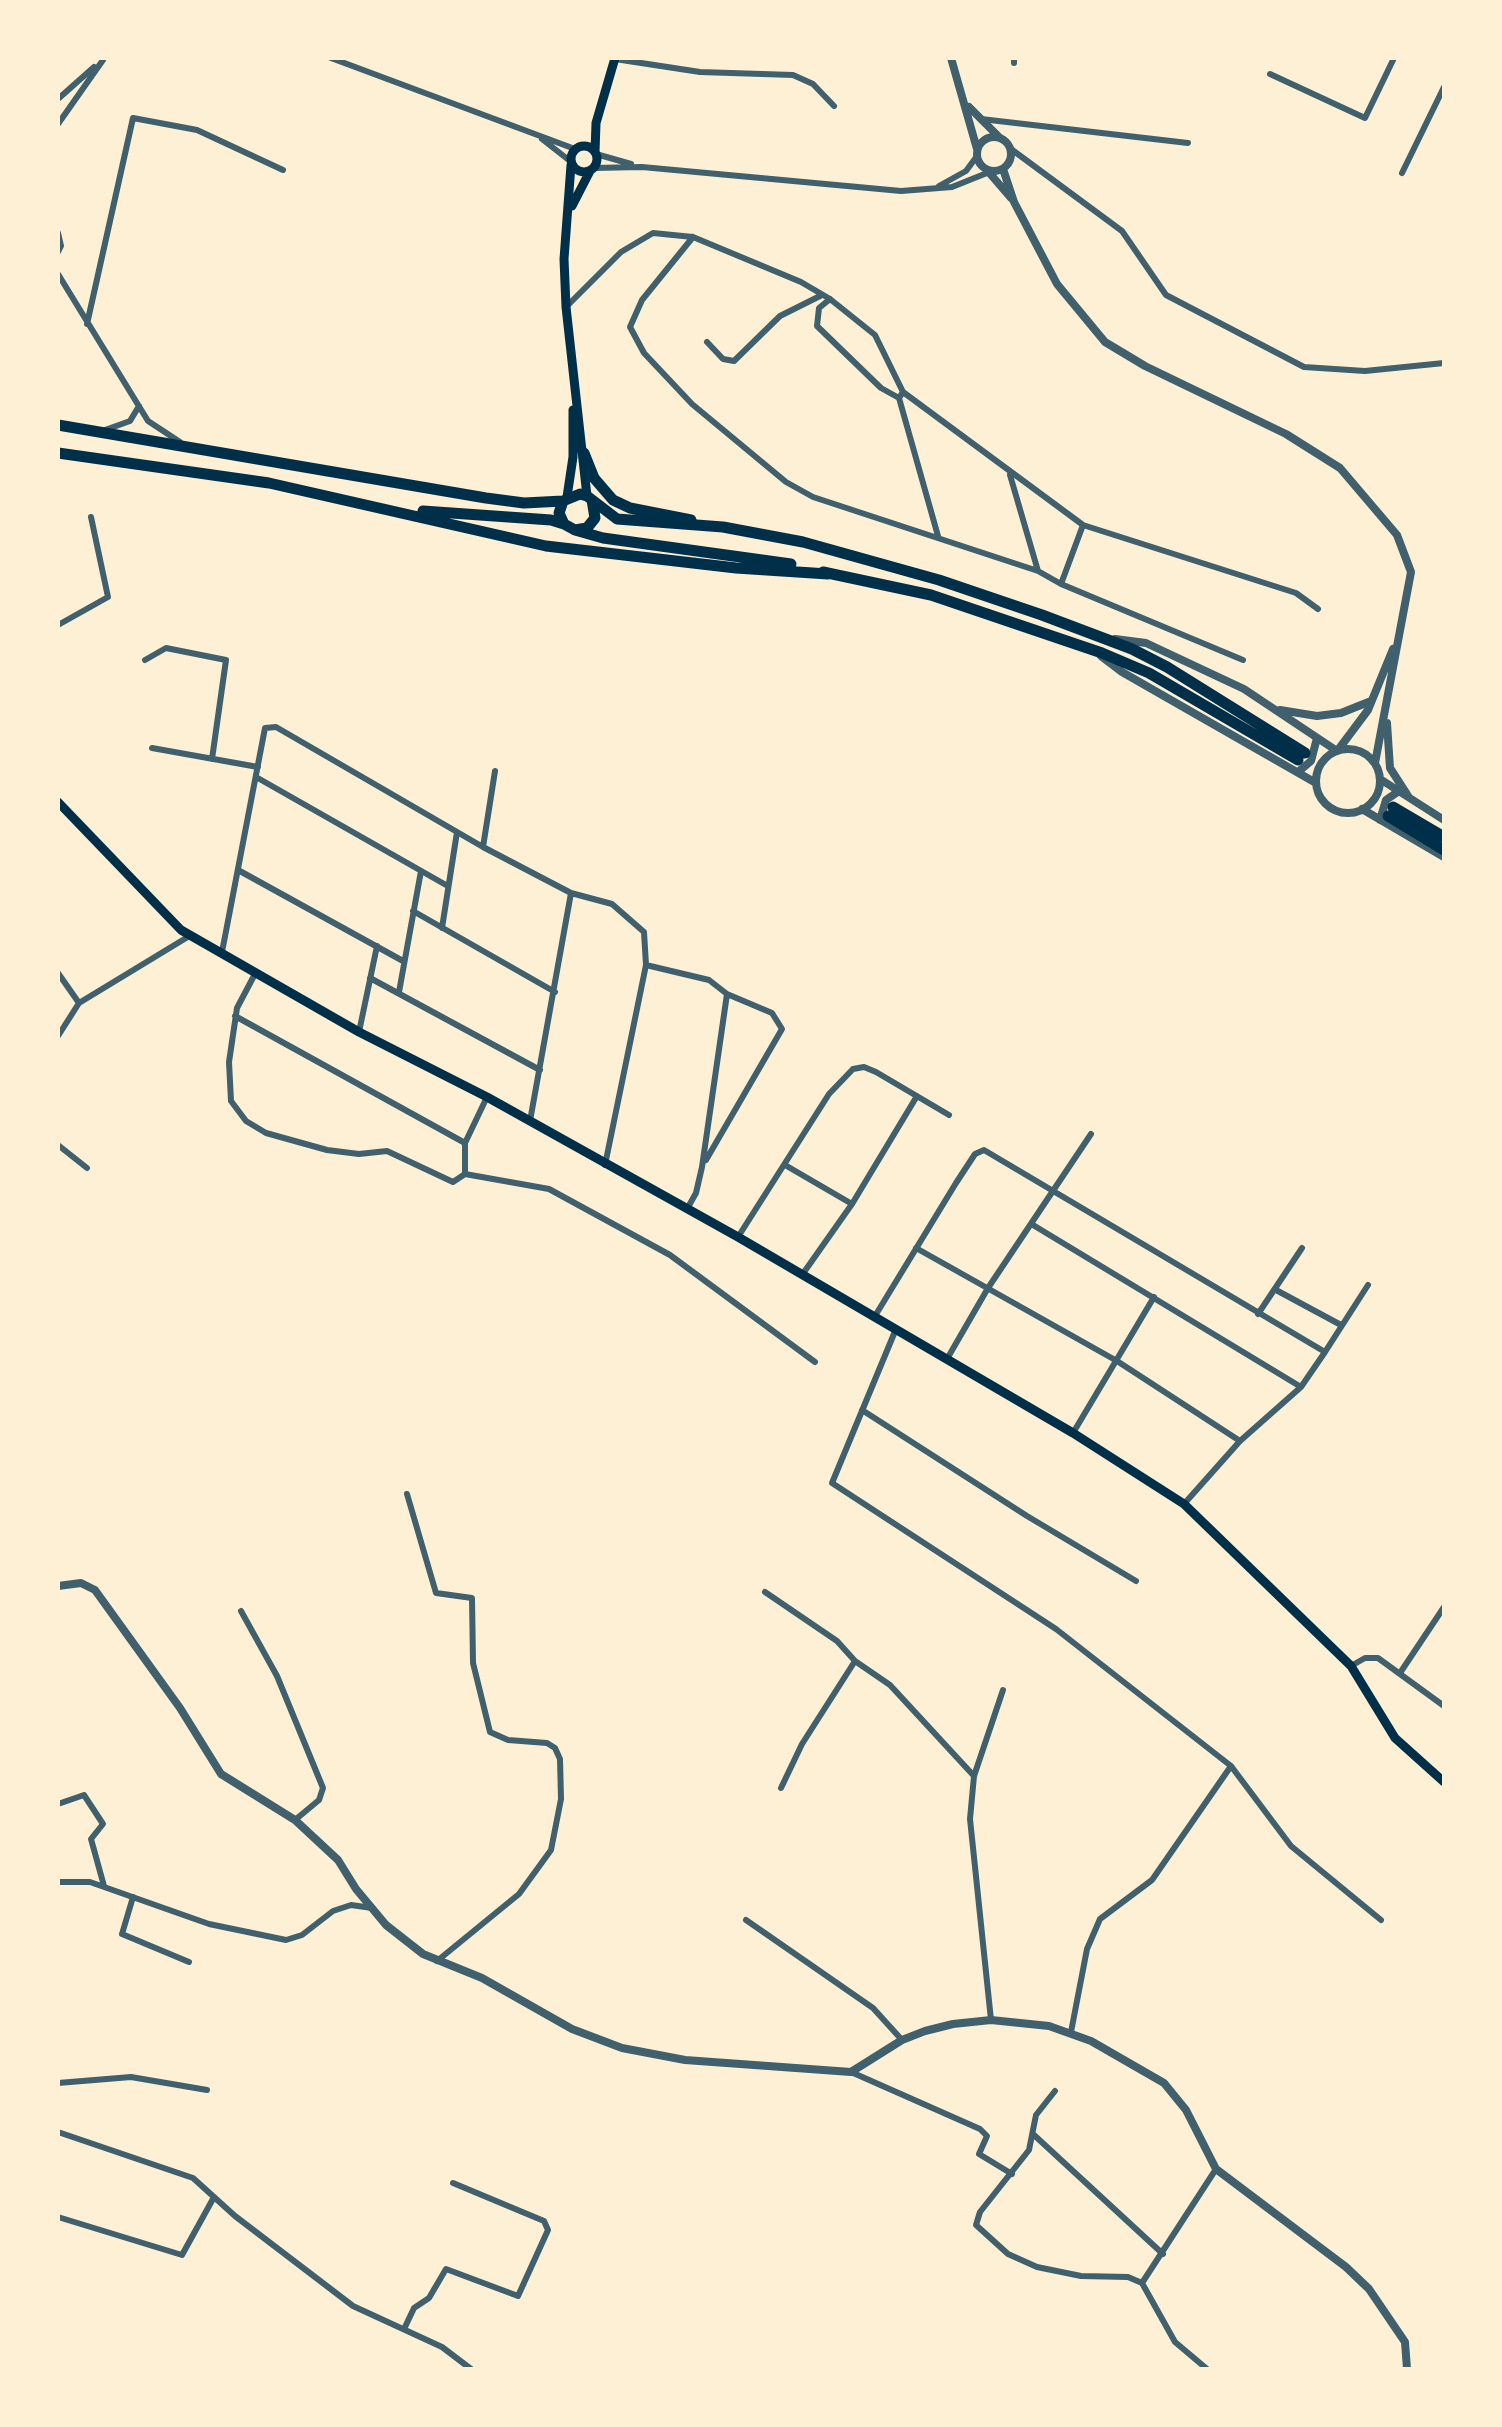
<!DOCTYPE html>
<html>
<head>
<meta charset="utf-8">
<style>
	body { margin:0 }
	#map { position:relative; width:1502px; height:2427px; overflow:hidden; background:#fdf0d5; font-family:"Work Sans",sans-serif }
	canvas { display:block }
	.frame { position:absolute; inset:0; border:60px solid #fdf0d5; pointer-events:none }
</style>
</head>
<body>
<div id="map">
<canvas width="1502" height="2427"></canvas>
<div class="frame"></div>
</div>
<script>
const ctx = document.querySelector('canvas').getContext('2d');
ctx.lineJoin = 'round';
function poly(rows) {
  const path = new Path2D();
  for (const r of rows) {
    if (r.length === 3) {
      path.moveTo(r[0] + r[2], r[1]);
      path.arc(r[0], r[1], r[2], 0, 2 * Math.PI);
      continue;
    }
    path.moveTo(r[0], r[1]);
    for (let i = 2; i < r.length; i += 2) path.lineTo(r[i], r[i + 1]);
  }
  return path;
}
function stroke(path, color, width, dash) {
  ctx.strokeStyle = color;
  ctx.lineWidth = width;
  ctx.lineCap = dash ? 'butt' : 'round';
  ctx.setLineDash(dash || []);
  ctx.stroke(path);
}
stroke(poly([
	[331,58,575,149],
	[1014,58,1014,63],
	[615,59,700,72,793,75,813,84,834,106],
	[1270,74,1365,118,1394,58],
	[58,99,94,67],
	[981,119,1188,143],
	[58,124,103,60],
	[542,139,570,161],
	[1011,149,1122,231,1166,295,1304,367,1365,371,1444,363],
	[596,154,631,164],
	[594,168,642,167,901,191,952,187,992,171],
	[1402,173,1444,87],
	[939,186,966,171,977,156],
	[58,233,61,246,58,252],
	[693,237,642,300,630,327,644,353,692,404,786,482,813,497,1038,571,1061,584,1243,660],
	[58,274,148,421,180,442],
	[830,299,819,308,817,326,881,388,899,398],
	[567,306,621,252,653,233,693,237,801,282,830,299,875,335,903,392,899,398,938,536],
	[87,324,133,118,197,130,283,170],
	[707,342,723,359,734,361,780,316,820,296],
	[903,392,1083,525,1296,593,1318,609],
	[105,430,130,421,139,406],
	[1010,475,1038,571],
	[1061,584,1083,525],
	[58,625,108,597,91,517],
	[145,660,166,648,226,660,212,759],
	[152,748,258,767],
	[256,777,446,885],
	[483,847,495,771],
	[238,870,403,961],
	[413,911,555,992],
	[442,928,457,832],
	[222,952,265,728,276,727,483,847,571,893,612,904,644,932,646,965],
	[256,972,237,1008,229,1062,231,1101,246,1121,266,1133,327,1150,359,1154,387,1151,453,1182,465,1174,549,1189,670,1255,815,1362],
	[58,973,79,1003],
	[370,978,540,1070],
	[399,992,421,871],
	[235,1016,465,1143],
	[359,1032,377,946],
	[58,1036,79,1003,191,935],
	[530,1121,571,893],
	[58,1145,87,1168],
	[706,1160,782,1029,772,1013,727,994],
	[605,1165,646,965,709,980,727,994,702,1167,696,1193,687,1209],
	[785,1165,852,1204],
	[465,1174,465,1143,487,1097],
	[1033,1225,1301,1387],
	[738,1237,829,1094,853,1069,864,1067,876,1072,949,1115],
	[916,1248,1117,1361,1240,1441],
	[802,1275,852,1204,917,1096],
	[1276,1290,1341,1325],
	[1258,1314,1302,1248],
	[875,1316,956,1183,975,1154,984,1150,1325,1352,1301,1387,1240,1441,1184,1504],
	[896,1329,832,1483,1056,1629,1231,1766,1291,1846,1381,1920],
	[1325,1352,1368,1285],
	[947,1359,988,1288,1091,1134],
	[862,1410,1027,1516,1136,1581],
	[1073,1433,1154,1297],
	[407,1494,436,1593,472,1598,473,1663,490,1732,508,1740,547,1743,555,1748,560,1759,561,1799,551,1850,519,1894,437,1961],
	[765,1592,837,1641,855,1661,890,1685,974,1776],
	[241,1611,277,1676,323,1788,319,1800,295,1820],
	[1351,1666,1365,1658,1378,1658,1444,1706],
	[1400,1673,1444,1607],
	[781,1788,802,1744,855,1661],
	[58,1804,84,1795,103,1824,91,1839,104,1886],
	[58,1882,90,1882,209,1924,286,1940,302,1935,333,1911,351,1905,372,1908],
	[133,1897,122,1934,189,1962],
	[746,1920,873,2008,902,2040],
	[991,2020,970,1819,974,1776,1003,1690],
	[1071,2032,1087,1949,1100,1919,1152,1880,1231,1766],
	[851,2072,980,2129,987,2136,979,2154,1012,2174],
	[58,2083,131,2077,207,2090],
	[1055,2091,1036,2115,1029,2150,980,2212,976,2225,1008,2254,1037,2267,1081,2276,1128,2277,1142,2283,1175,2342,1207,2369],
	[58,2132,193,2178,235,2216,353,2306,442,2347,471,2369],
	[1034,2135,1163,2254],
	[58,2217,182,2255,214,2197],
	[1142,2283,1216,2169],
	[405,2327,414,2308,429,2298,446,2269,518,2296,548,2230,544,2221,453,2183]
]), '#3f606c', 6);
stroke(poly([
	[951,58,977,149],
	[969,107,999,137],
	[994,154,17],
	[986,169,1011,198],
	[1003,169,1014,202,1057,284,1105,342,1145,366,1286,434,1340,468,1397,535,1411,572,1375,763],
	[1115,639,1146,643,1244,689,1337,751],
	[1101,656,1122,672,1316,783],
	[1280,710,1317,716,1341,713,1371,701],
	[1387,723,1390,768,1408,796],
	[1348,781,32],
	[1338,750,1368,710,1393,649],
	[1298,772,1311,761,1317,738],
	[1380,779,1444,820],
	[1362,809,1444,857],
	[1380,820,1386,800,1399,791],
	[58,1586,81,1583,95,1590,180,1708,221,1774,295,1820,338,1860,356,1889,386,1925,423,1954,482,1978,572,2029,622,2048,685,2060,851,2072,902,2040,925,2031,953,2024,991,2020,1049,2026,1091,2041,1164,2083,1186,2110,1216,2169,1346,2267,1369,2289,1405,2342,1407,2369]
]), '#3f606c', 8);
stroke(poly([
	[584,159,13],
	[595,152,596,123,615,58],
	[571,165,564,259,566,307,587,496],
	[572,206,590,171],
	[567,497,573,457,573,410],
	[58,802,181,930,359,1032,487,1097,738,1237,1073,1433,1184,1504,1351,1666,1395,1738,1444,1782]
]), '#003049', 9);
stroke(poly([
	[58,425,486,498,524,503,563,501],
	[58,453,269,483,546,546,736,568,828,574],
	[584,453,594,478,613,500,630,508,691,520],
	[592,500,595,518,587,528,575,530,564,524,559,513,563,501,580,494,587,496,617,519,723,527,803,542,939,580,1042,615,1132,649,1167,667,1305,753],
	[423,511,551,520,564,524],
	[575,530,603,538,791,564],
	[823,572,931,595,1102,653,1149,673,1298,760],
	[1393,807,1444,837],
	[1388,816,1444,850]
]), '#003049', 11);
</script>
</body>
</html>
